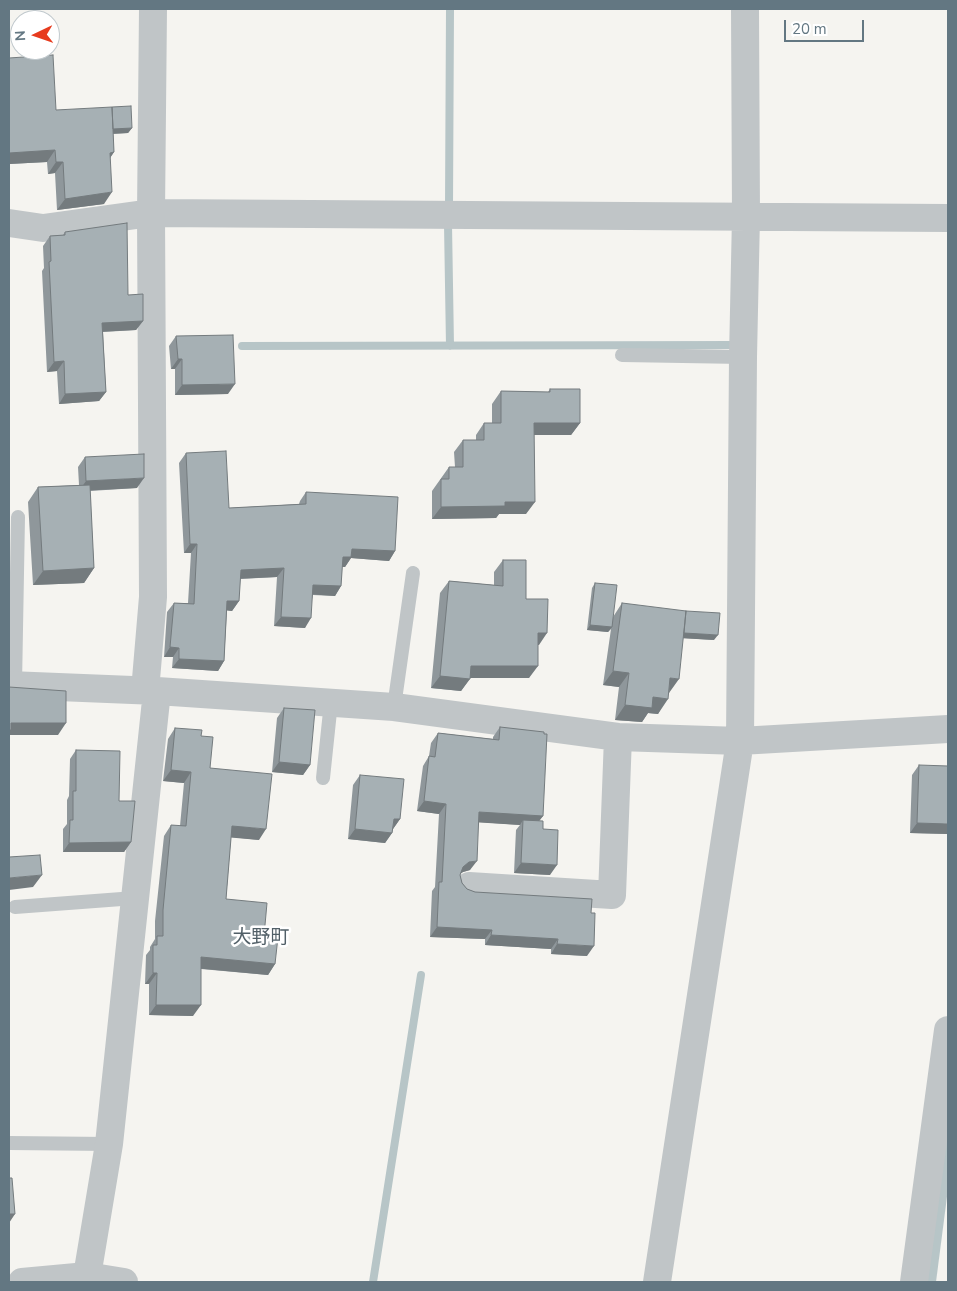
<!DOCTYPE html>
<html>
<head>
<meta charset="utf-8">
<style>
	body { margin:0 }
	#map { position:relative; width:957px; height:1291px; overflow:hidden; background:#f5f4f0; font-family:"Nunito Sans",sans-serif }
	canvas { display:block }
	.frame { position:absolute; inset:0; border:10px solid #637782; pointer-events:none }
	.north { position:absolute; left:10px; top:10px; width:50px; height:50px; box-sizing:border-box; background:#fff; border:1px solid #c1c9cd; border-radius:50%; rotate:267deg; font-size:14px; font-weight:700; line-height:20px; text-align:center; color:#637782 }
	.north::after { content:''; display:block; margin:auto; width:18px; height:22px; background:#e73b1e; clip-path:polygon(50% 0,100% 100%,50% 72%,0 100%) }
	.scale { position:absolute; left:784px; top:20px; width:80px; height:22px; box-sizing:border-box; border:2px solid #637782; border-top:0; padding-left:6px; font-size:15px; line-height:18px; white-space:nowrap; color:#637782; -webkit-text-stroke:4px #fff; paint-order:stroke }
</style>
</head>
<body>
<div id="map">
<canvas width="957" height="1291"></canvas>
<div class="frame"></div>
<div class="north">N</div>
<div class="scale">20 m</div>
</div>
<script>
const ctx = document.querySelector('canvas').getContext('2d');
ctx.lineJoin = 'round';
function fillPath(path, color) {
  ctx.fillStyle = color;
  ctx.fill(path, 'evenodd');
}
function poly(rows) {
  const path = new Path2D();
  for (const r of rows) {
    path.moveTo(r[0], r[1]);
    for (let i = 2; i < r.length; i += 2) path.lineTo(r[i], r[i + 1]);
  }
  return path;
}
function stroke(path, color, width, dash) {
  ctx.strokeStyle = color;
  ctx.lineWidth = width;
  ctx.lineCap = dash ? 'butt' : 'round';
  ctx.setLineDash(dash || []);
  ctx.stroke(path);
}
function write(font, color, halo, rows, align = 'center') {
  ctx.font = font + ' "Nunito Sans","Noto Sans JP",sans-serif';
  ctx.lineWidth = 5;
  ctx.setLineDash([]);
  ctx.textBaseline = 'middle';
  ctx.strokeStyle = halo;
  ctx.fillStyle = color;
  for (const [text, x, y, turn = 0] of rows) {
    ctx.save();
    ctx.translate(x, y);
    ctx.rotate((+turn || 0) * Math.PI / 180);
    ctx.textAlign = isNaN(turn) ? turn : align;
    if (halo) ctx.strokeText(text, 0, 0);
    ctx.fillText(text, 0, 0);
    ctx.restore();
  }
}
fillPath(poly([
	[948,1124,948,1189,936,1282,926,1282]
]), '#b7c5c7');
stroke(poly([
	[449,206,450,9],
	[448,224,450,346],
	[242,346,735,345],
	[373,1282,421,975]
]), '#b7c5c7', 8);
stroke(poly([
	[622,355,743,357],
	[15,685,18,517],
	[394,707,413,573],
	[323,778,331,702],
	[15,907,135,898],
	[9,1143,109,1144]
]), '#c0c5c7', 14);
stroke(poly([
	[9,223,43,228,151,213,948,218],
	[9,685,157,691,394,707,618,737,740,741,948,729],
	[145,691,153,597,151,213,153,9],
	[469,886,612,895,618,737],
	[22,1282,87,1276,124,1282],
	[86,1282,109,1144,157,691],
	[657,1282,740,741,743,357,746,216,745,9],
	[914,1282,948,1030]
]), '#c0c5c7', 28);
fillPath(poly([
	[9,58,56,110,132,128,128,133,113,134,114,152,110,158,104,204,57,210,55,173,48,174,47,162,9,164],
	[65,232,128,295,143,321,136,330,103,332,106,392,99,401,59,404,57,371,47,372,42,271,44,268,43,246,50,236,63,235],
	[176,336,228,394,175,395,175,369,171,369,169,346],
	[550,389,580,423,571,435,534,435,526,514,499,514,496,518,432,519,432,491,449,467,455,467,454,452,463,440,476,440,476,435,484,423,492,423,492,404,501,391,548,392],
	[186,453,229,508,299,504,300,501,306,492,395,551,389,561,351,558,345,567,342,567,341,586,335,596,313,595,305,628,274,626,277,577,240,579,239,601,232,611,227,610,224,661,218,671,172,668,173,657,164,657,167,612,174,603,188,603,191,553,184,553,179,463],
	[85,457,137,488,90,491,94,568,84,583,33,585,28,502,38,487,79,485,78,467],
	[503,560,526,599,539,645,538,645,529,678,470,678,461,691,431,688,440,593,449,581,494,585,494,572],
	[595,583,613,617,622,603,714,640,683,638,669,693,658,714,648,713,642,722,615,720,619,687,603,685,611,629,608,632,587,630,592,588],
	[284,708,310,765,303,775,272,772,277,718],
	[500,727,543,816,539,821,543,829,550,875,514,873,516,830,520,825,479,822,470,870,463,872,461,873,460,875,462,883,467,889,475,892,587,956,551,954,551,949,485,945,485,939,430,937,432,891,435,887,439,814,417,811,423,766,429,756,431,743,438,733,493,739,493,737],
	[175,728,201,736,210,768,259,840,231,837,226,899,264,936,275,964,268,975,201,969,193,1016,149,1015,149,984,145,984,146,955,150,950,150,947,155,939,155,921,164,836,171,825,180,826,184,783,163,781,168,739],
	[76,750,119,801,131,842,124,852,63,852,63,829,67,824,67,800,69,796,70,759],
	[919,765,948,834,910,833,912,775],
	[360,775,400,819,393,829,392,833,385,843,348,839,353,785]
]), '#8f979b');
fillPath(poly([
	[132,128,128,133,107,134,110,129],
	[55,150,47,162,9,164,9,153],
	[114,152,106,164,110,153],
	[56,162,63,162,55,173,48,174],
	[112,192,104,204,57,210,65,199],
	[143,321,136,330,96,332,102,323],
	[178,359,182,359,175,369,171,369],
	[64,361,57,371,47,372,54,362],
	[235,384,228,394,175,395,182,385],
	[106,392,99,401,59,404,65,394],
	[534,423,580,423,571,435,526,435],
	[144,478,137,488,79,491,86,481],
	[505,502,535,502,526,514,499,514,496,518,432,519,441,507],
	[190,544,197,544,191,553,184,553],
	[352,549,395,551,389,561,351,558,345,567,336,567,343,557],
	[94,568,84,583,33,585,43,571],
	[284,568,277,577,234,579,241,570],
	[313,585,341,586,335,596,307,594],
	[227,601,239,601,232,611,221,610],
	[281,617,311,618,305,628,274,626],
	[590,625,612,627,608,632,587,630],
	[682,632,718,635,714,640,679,638],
	[538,633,547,633,539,645,529,645],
	[170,647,179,648,173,657,164,657],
	[179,659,224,661,218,671,172,668],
	[471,666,538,666,529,678,464,678,470,679,461,691,431,688,440,676],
	[613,671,629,673,619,687,603,685],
	[670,678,679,679,669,693],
	[653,697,668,699,658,714,648,713,642,722,615,720,625,705],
	[11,723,66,723,58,735,9,735,9,726],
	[279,762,310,765,303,775,272,772],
	[171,770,191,772,184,783,163,781],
	[424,801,446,804,439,814,417,811],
	[479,812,543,816,536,825,523,820,520,825,472,822],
	[394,819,400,819,393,829],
	[917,823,948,824,948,834,910,833],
	[232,826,266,829,259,840,225,837],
	[355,829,392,833,385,843,348,839],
	[131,842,124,852,63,852,69,843],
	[477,861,470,870,463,872,456,877,463,867,469,862],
	[521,863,557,865,550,875,514,873],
	[42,875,33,887,9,890,9,878],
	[437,927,492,930,485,939,430,937],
	[491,935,558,939,551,949,485,945],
	[557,944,594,946,587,956,551,954],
	[201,957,275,964,268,975,194,968],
	[153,973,157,973,149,984,145,984],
	[156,1005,201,1005,193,1016,149,1015],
	[9,1214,15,1214,9,1223]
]), '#747b7e');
const building = poly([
	[53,55,56,110,112,107,114,152,110,153,112,192,65,199,63,162,56,162,55,150,9,153,9,58,53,55],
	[131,106,132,128,113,129,112,107,131,106],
	[127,223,128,295,143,294,143,321,102,323,106,392,65,394,64,361,54,362,49,262,51,261,50,236,65,235,65,232,127,223],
	[233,335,235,384,182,385,182,359,178,359,176,336,233,335],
	[550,389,580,389,580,423,534,423,535,502,505,502,505,506,441,507,441,479,449,479,449,467,463,467,463,440,484,440,484,423,501,423,501,391,550,392,550,389],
	[226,451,229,508,306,504,306,492,398,497,395,551,352,549,351,557,343,557,341,586,313,585,311,618,281,617,284,568,241,570,239,601,227,601,224,661,179,659,179,648,170,647,174,603,194,604,197,544,190,544,186,453,226,451],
	[144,454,144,478,86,481,85,457,144,454],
	[90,485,94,568,43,571,38,487,90,485],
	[503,560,526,560,526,599,548,599,547,633,538,633,538,666,471,666,470,679,440,676,449,581,503,586,503,560],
	[595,583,617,585,612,627,590,625,595,583],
	[622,603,686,611,679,679,670,678,668,699,653,697,652,708,625,705,629,673,613,671,622,603],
	[686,611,720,613,718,635,684,633,686,611],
	[9,687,66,691,66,723,11,723,11,730,9,730,9,687],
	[284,708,315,710,310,765,279,762,284,708],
	[500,727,544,732,544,734,547,734,543,816,479,812,477,861,469,862,463,867,460,875,462,883,467,889,475,892,592,899,591,913,595,913,594,946,557,944,558,939,491,935,492,930,437,927,439,882,442,882,446,804,424,801,429,756,435,757,438,733,499,740,500,727],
	[175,728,202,730,201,736,213,737,210,768,272,774,266,829,232,826,226,899,267,903,264,936,278,937,275,964,201,957,201,1005,156,1005,157,973,153,973,153,945,157,945,157,936,163,936,163,910,171,825,186,826,191,772,171,770,175,728],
	[76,750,120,751,119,801,135,801,131,842,69,843,70,820,73,820,73,791,76,791,76,750],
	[919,765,948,766,948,824,917,823,919,765],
	[360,775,404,779,400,819,394,819,392,833,355,829,360,775],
	[523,820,543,821,543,829,558,830,557,865,521,863,523,820],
	[40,855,42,875,9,878,9,857,40,855],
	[9,1178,12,1178,15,1214,9,1214,9,1178]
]);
fillPath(building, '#a6b0b4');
stroke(building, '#747b7e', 1);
write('19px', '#515f67', '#fff', [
	["大野町",261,938]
]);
</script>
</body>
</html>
